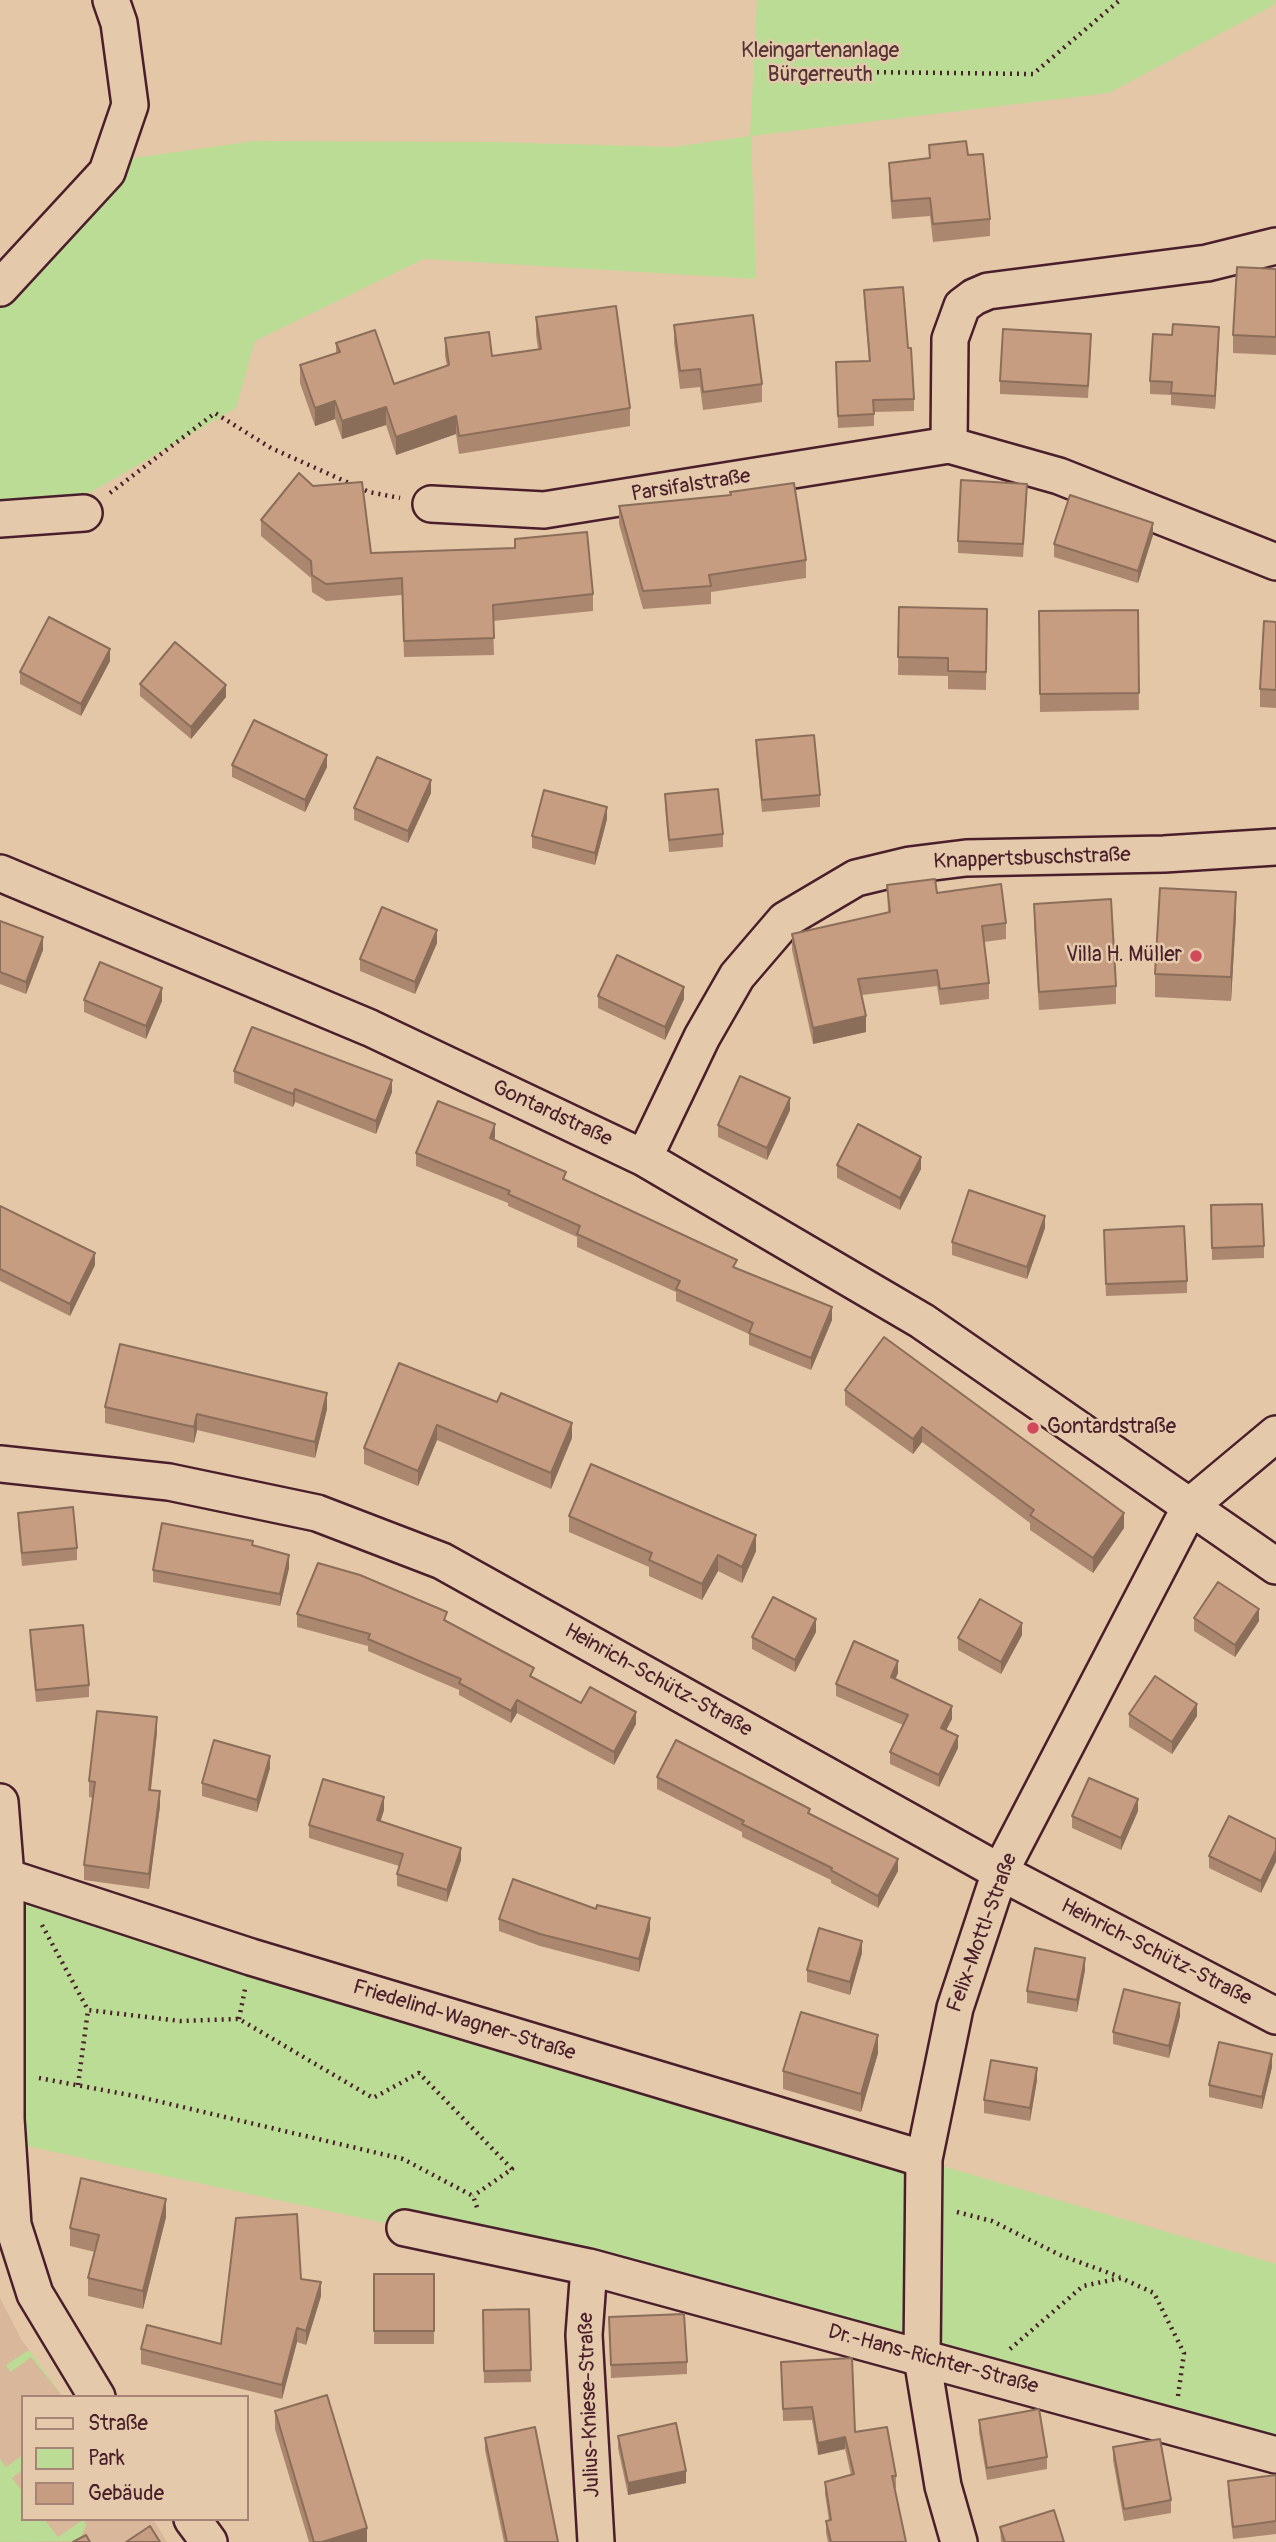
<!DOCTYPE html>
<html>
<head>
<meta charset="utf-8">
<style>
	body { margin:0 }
	#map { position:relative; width:1276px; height:2542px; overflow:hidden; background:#e4c7a7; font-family:Pangolin,sans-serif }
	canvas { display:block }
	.legend { position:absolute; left:21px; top:2395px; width:228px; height:126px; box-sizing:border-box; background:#e4c9ab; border:2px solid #a68578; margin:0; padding:9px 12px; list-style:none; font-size:21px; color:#4a1f2b }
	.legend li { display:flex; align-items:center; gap:14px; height:35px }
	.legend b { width:35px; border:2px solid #a68578 }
</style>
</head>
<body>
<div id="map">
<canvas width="1276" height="2542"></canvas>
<ul class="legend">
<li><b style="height:9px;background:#e4c9ab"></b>Straße</li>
<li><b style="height:19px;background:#bbdc95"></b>Park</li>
<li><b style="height:19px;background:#c79d81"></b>Gebäude</li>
</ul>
</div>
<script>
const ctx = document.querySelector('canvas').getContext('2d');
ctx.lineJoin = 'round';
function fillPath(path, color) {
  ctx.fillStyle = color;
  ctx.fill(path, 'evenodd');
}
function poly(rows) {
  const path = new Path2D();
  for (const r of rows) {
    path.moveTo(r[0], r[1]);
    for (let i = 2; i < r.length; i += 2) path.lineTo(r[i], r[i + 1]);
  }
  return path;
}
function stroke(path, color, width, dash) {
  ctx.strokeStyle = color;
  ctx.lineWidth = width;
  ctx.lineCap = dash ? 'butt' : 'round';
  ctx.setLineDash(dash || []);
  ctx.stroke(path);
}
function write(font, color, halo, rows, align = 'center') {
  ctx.font = font + ' Pangolin,sans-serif';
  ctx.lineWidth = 5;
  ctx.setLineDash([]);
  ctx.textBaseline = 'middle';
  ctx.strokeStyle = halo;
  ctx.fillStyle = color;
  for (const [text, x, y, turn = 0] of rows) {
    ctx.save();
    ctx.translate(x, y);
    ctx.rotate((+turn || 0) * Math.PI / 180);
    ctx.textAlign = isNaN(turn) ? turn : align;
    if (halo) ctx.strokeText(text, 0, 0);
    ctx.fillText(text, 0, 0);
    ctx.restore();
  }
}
fillPath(poly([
	[0,2298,21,2339,63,2397,23,2397,23,2519,153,2519,167,2542,0,2542]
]), '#d8b79a');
fillPath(poly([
	[757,0,1275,0,1274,5,1109,93,751,136,756,279,424,259,255,341,236,408,81,498,0,505,0,261,96,159,133,158,254,141,490,142,673,147,750,136],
	[6,1879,922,2160,1276,2264,1276,2455,589,2267,8,2142],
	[27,2351,30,2351,63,2397,31,2357,11,2372,8,2368,6,2365],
	[23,2455,23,2469,12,2478,23,2492,23,2519,44,2519,58,2537,84,2519,86,2526,82,2535,86,2541,0,2542,0,2459,6,2467]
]), '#bbdc95');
const minor = poly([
	[0,288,107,172,130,105,119,23,111,0],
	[949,445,950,339,962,306,974,297,988,291,1207,263,1276,246],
	[431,504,544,510,949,445,1059,476,1276,562],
	[0,519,84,513],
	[0,873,370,1028,644,1158,922,1321,1276,1566],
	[644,1158,702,1037,737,976,785,920,856,878,910,865,966,858,1164,854,1276,847],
	[0,1464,169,1482,317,1513,442,1561,1000,1872,1276,2016],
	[0,1802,6,1877,6,2119,13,2225,35,2294,97,2397],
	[6,1877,251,1957,924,2159],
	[405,2228,589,2267,1276,2455],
	[589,2267,584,2335,596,2542],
	[192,2519,209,2542],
	[959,2542,943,2486,922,2358,924,2159,955,2008,1000,1872,1191,1505,1276,1434]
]);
stroke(minor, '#4a1f2b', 40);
stroke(poly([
	[772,71,1033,74,1120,0],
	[110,493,215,413,271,448,369,492,400,498],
	[42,1925,88,2010,180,2021,239,2019,373,2098,419,2073,512,2169,473,2196],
	[239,2019,245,1989],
	[39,2078,140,2097,403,2159,473,2196,478,2210],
	[78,2085,88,2010],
	[957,2212,992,2221,1060,2255,1120,2277],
	[1010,2349,1083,2286,1121,2278,1154,2293,1184,2353,1178,2396]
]), '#4a1f2b', 4.5, [2, 5]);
stroke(minor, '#e4c9ab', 35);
fillPath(poly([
	[929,145,968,155,990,219,990,236,933,242,930,216,892,219,889,181,889,163,929,159],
	[1276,269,1276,355,1233,353,1233,335],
	[864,290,908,348,914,399,914,411,874,412,874,426,838,428,836,362,869,361,864,302],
	[536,317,630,408,630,426,459,454,456,434,396,455,386,425,342,439,335,419,315,426,300,383,300,365,336,353,336,343,394,384,447,366,445,356,445,338,492,356,538,349,536,335],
	[674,325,762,384,762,402,703,410,700,387,680,389,674,343],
	[1219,339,1215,409,1171,405,1171,395,1150,394,1150,381],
	[1091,346,1088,398,1000,394,1000,381],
	[730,496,806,560,806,578,711,592,711,604,643,609,619,524,619,506],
	[1027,497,1023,557,958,553,958,541],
	[261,520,371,553,515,548,515,539,593,594,593,611,493,621,494,655,404,657,402,595,326,601,312,592,311,578,261,536],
	[1153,535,1138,583,1054,557,1054,544],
	[899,607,987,609,986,690,948,689,948,676,898,675],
	[1138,610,1139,710,1040,712,1039,611],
	[1276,622,1276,708,1260,707,1260,689],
	[110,661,81,716,20,684,20,672],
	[140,684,226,697,191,739,140,696],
	[756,740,820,795,820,807,762,812,756,752],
	[232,765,327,767,305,812,232,777],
	[431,793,408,843,354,820,354,808],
	[665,794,723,834,723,847,669,852,665,806],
	[607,819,595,865,532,848,532,836],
	[887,885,937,893,1006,923,1006,939,984,942,989,983,989,999,940,1005,937,986,862,995,866,1032,813,1044,792,950,792,934,888,913],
	[1034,904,1116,986,1116,1004,1039,1010,1034,922],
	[1236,915,1231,1001,1155,997,1155,974],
	[0,921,43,950,26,994,0,984],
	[437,943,415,994,360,971,360,959],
	[598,996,684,999,665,1040,598,1008],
	[84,1000,162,1001,146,1039,84,1012],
	[234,1071,392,1092,376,1134,295,1102,293,1107,234,1083],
	[790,1110,767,1160,718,1137,718,1125],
	[495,1137,494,1140,566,1181,737,1269,832,1320,811,1370,749,1345,749,1334,676,1301,676,1292,577,1247,577,1237,508,1206,508,1203,416,1166,416,1153],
	[837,1165,921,1169,900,1210,837,1178],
	[1211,1205,1264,1246,1264,1258,1212,1260],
	[0,1206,95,1265,70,1316,0,1281],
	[1045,1228,1027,1279,952,1255,952,1242],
	[1104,1242,1187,1281,1187,1293,1106,1296],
	[399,1363,572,1438,551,1489,437,1440,418,1486,364,1464,364,1448],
	[845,1390,1124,1513,1124,1528,1093,1573,1030,1530,1030,1523,922,1442,913,1454,845,1405],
	[105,1407,327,1409,315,1458,197,1430,194,1443,105,1423],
	[18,1513,77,1548,77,1560,22,1566,18,1525],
	[569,1516,756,1551,742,1583,718,1571,702,1600,649,1576,649,1567,569,1532],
	[253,1546,289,1568,280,1606,153,1582,153,1570],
	[297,1614,447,1622,534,1678,581,1703,636,1724,614,1765,517,1713,511,1723,459,1695,459,1690,368,1651,368,1646,297,1627],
	[1194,1618,1259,1621,1235,1657,1194,1631],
	[30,1630,89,1685,89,1697,36,1702,30,1642],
	[816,1632,795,1672,752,1649,752,1637],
	[1022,1635,1001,1674,958,1650,958,1638],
	[898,1673,895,1679,952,1719,946,1730,958,1748,939,1787,890,1764,890,1752,903,1725,836,1696,836,1684],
	[1129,1714,1197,1716,1172,1754,1129,1727],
	[157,1732,151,1790,160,1806,149,1889,84,1880,84,1865,93,1798,89,1797,89,1781],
	[270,1768,257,1812,202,1796,202,1783],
	[657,1777,898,1871,878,1908,831,1883,831,1880,742,1837,742,1832,657,1789],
	[384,1810,380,1821,461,1860,447,1902,397,1886,397,1874,399,1866,309,1838,309,1825],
	[1138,1811,1121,1850,1072,1828,1072,1816],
	[1276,1839,1261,1893,1209,1868,1209,1856],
	[499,1919,650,1930,639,1972,540,1946,499,1931],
	[862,1953,850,1995,807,1982,807,1970],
	[1085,1970,1077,2012,1027,2003,1027,1991],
	[1180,2016,1169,2058,1113,2044,1113,2032],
	[878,2053,861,2112,783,2089,783,2071],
	[1272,2067,1262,2109,1209,2097,1209,2085],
	[1037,2080,1030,2121,984,2113,984,2100],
	[166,2217,143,2309,88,2296,88,2278,95,2252,70,2246,70,2228],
	[374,2274,434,2274,434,2344,374,2344],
	[321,2296,306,2345,297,2342,282,2399,141,2364,141,2349,221,2344],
	[529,2309,531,2382,484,2383,483,2310],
	[609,2317,687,2362,687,2374,611,2378],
	[781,2362,855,2432,896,2476,896,2488,895,2488,906,2542,828,2542,826,2533,826,2521,829,2520,825,2494,825,2482,851,2475,845,2449,818,2455,812,2420,783,2421],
	[275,2411,367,2542,309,2542,275,2429],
	[979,2420,1047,2457,1047,2469,987,2480,979,2432],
	[618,2436,686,2483,628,2495,618,2448],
	[485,2438,558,2542,504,2542,485,2450],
	[1113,2447,1171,2500,1171,2513,1124,2521,1113,2460],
	[1276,2475,1276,2534,1233,2539,1228,2493,1228,2481],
	[1000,2527,1064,2542,1001,2542]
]), '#ab876f');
fillPath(poly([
	[1219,327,1219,339,1215,409,1215,396],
	[335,401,335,419,315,426,315,408],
	[386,407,386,425,342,439,342,421],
	[456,416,456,434,396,455,396,437],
	[1153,523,1153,535,1138,583,1138,571],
	[110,649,110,661,81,716,81,704],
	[226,685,226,697,191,739,191,727],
	[327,755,327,767,305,812,305,800],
	[431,780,431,793,408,843,408,831],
	[607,807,607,819,595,865,595,853],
	[1236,892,1236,915,1231,1001,1231,977],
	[437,930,437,943,415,994,415,982],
	[43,937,43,950,26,994,26,982],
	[684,987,684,999,665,1040,665,1027],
	[162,988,162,1001,146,1039,146,1026],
	[866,1016,866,1032,813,1044,813,1028],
	[392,1080,392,1092,376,1134,376,1121],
	[295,1089,295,1102,293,1107,293,1094],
	[790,1098,790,1110,767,1160,767,1148],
	[495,1124,495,1137,490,1150,490,1138],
	[921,1157,921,1169,900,1210,900,1198],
	[1045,1216,1045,1228,1027,1279,1027,1267],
	[95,1253,95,1265,70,1316,70,1304],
	[832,1307,832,1320,811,1370,811,1358],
	[327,1393,327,1409,315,1458,315,1442],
	[197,1414,197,1430,194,1443,194,1427],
	[572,1423,572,1438,551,1489,551,1473],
	[437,1425,437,1440,418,1486,418,1471],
	[922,1427,922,1442,913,1454,913,1439],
	[1124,1513,1124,1528,1093,1573,1093,1558],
	[756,1535,756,1551,742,1583,742,1567],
	[289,1555,289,1568,280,1606,280,1594],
	[718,1555,718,1571,702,1600,702,1584],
	[1259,1609,1259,1621,1235,1657,1235,1645],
	[816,1619,816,1632,795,1672,795,1660],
	[1022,1623,1022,1635,1001,1674,1001,1662],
	[898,1661,898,1673,891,1689,891,1677],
	[517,1700,517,1713,511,1723,511,1711],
	[1197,1704,1197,1716,1172,1754,1172,1742],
	[952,1706,952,1719,941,1740,941,1728],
	[636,1712,636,1724,614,1765,614,1752],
	[157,1717,157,1732,149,1805,149,1790],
	[958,1736,958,1748,939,1787,939,1775],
	[270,1756,270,1768,257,1812,257,1800],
	[160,1791,160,1806,149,1889,149,1874],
	[384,1797,384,1810,377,1833,377,1820],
	[1138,1799,1138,1811,1121,1850,1121,1838],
	[461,1848,461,1860,447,1902,447,1890],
	[1276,1850,1276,1862,1261,1893,1261,1881],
	[898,1859,898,1871,878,1908,878,1896],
	[650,1918,650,1930,639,1972,639,1959],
	[862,1941,862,1953,850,1995,850,1982],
	[1085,1958,1085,1970,1077,2012,1077,2000],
	[1180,2003,1180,2016,1169,2058,1169,2046],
	[878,2035,878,2053,861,2112,861,2094],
	[1272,2054,1272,2067,1262,2109,1262,2097],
	[1037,2068,1037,2080,1030,2121,1030,2108],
	[166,2199,166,2217,143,2309,143,2291],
	[321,2282,321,2296,306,2345,306,2331],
	[297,2328,297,2342,282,2399,282,2385],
	[845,2437,845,2449,818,2455,818,2443],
	[686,2471,686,2483,628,2495,628,2483],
	[367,2528,367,2542,322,2542]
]), '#8b6e5a');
const building = poly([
	[966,141,968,155,983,154,990,219,933,224,930,198,892,201,889,163,930,158,929,145,966,141],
	[1237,267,1276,269,1276,337,1233,335,1237,267],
	[903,287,908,348,911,348,914,399,873,400,874,414,838,416,836,362,870,361,864,290,903,287],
	[616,306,630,408,459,436,456,416,396,437,386,407,342,421,335,401,315,408,300,365,340,352,336,343,375,330,394,384,449,365,445,338,489,332,492,356,541,349,536,317,616,306],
	[753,315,762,384,703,392,700,369,680,371,674,325,753,315],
	[1173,324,1219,327,1215,396,1171,393,1172,382,1150,381,1153,334,1172,335,1173,324],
	[1003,329,1091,334,1088,386,1000,381,1003,329],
	[299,473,313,486,362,482,371,553,515,548,515,539,587,532,593,594,493,605,494,638,404,641,402,578,326,584,312,575,311,561,261,520,299,473],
	[961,480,1027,484,1023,544,958,541,961,480],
	[794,483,806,560,709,575,711,586,643,591,619,506,731,495,730,492,794,483],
	[1070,495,1153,523,1138,571,1054,544,1070,495],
	[899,607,987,609,986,672,948,671,948,658,898,657,899,607],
	[1138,610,1139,693,1040,694,1039,611,1138,610],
	[49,617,110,649,81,704,20,672,49,617],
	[1264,621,1276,622,1276,690,1260,689,1264,621],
	[175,642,226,685,191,727,140,684,175,642],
	[254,720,327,755,305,800,232,765,254,720],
	[814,735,820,795,762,800,756,740,814,735],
	[377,757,431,780,408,831,354,808,377,757],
	[718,789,723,834,669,840,665,794,718,789],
	[544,790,607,807,595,853,532,836,544,790],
	[935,879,937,893,1001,884,1006,923,982,926,989,983,940,989,937,970,858,979,866,1016,813,1028,792,934,890,912,887,885,935,879],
	[1160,888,1236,892,1231,977,1155,974,1160,888],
	[1111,899,1116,986,1039,992,1034,904,1111,899],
	[382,907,437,930,415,982,360,959,382,907],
	[0,921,43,937,26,982,0,972,0,921],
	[617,955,684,987,665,1027,598,996,617,955],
	[100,962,162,988,146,1026,84,1000,100,962],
	[252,1027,392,1080,376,1121,295,1089,293,1094,234,1071,252,1027],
	[740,1076,790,1098,767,1148,718,1125,740,1076],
	[438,1101,495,1124,490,1138,566,1172,563,1179,737,1260,733,1267,832,1307,811,1358,749,1333,753,1323,676,1289,680,1281,577,1234,580,1226,508,1194,510,1191,416,1153,438,1101],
	[858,1124,921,1157,900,1198,837,1165,858,1124],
	[969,1190,1045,1216,1027,1267,952,1242,969,1190],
	[1262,1204,1264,1246,1212,1248,1211,1205,1262,1204],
	[0,1206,95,1253,70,1304,0,1269,0,1206],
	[1184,1226,1187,1281,1106,1284,1104,1230,1184,1226],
	[884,1337,1124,1513,1093,1558,1030,1515,1034,1510,922,1427,913,1439,845,1390,884,1337],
	[120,1344,327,1393,315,1442,197,1414,194,1427,105,1407,120,1344],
	[399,1363,497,1402,501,1393,572,1423,551,1473,437,1425,418,1471,364,1448,399,1363],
	[591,1464,756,1535,742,1567,718,1555,702,1584,649,1560,652,1553,569,1516,591,1464],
	[73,1507,77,1548,22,1553,18,1513,73,1507],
	[162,1523,253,1541,252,1545,289,1555,280,1594,153,1570,162,1523],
	[318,1563,360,1575,447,1612,444,1620,534,1668,530,1676,581,1703,590,1687,636,1712,614,1752,517,1700,511,1711,459,1683,461,1679,368,1639,370,1634,297,1614,318,1563],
	[1218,1582,1259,1609,1235,1645,1194,1618,1218,1582],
	[773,1597,816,1619,795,1660,752,1637,773,1597],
	[980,1599,1022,1623,1001,1662,958,1638,980,1599],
	[83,1625,89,1685,36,1690,30,1630,83,1625],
	[854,1641,898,1661,891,1677,952,1706,941,1728,958,1736,939,1775,890,1752,908,1715,836,1684,854,1641],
	[1155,1676,1197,1704,1172,1742,1129,1714,1155,1676],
	[97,1711,157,1717,149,1790,160,1791,149,1874,84,1865,95,1782,89,1781,97,1711],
	[214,1740,270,1756,257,1800,202,1783,214,1740],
	[676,1740,810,1809,808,1813,898,1859,878,1896,831,1870,832,1868,742,1824,744,1821,657,1777,676,1740],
	[1089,1778,1138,1799,1121,1838,1072,1816,1089,1778],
	[323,1779,384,1797,377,1820,461,1848,447,1890,397,1874,403,1854,309,1825,323,1779],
	[1229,1816,1276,1839,1276,1850,1261,1881,1209,1856,1229,1816],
	[513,1879,596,1909,597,1905,650,1918,639,1959,540,1934,499,1919,513,1879],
	[819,1928,862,1941,850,1982,807,1970,819,1928],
	[1035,1948,1085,1958,1077,2000,1027,1991,1035,1948],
	[1124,1989,1180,2003,1169,2046,1113,2032,1124,1989],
	[801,2012,878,2035,861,2094,783,2071,801,2012],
	[1219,2042,1272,2054,1262,2097,1209,2085,1219,2042],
	[991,2060,1037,2068,1030,2108,984,2100,991,2060],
	[81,2178,166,2199,143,2291,88,2278,99,2235,70,2228,81,2178],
	[297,2214,301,2279,321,2282,306,2331,297,2328,282,2385,141,2349,147,2325,221,2344,236,2218,297,2214],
	[374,2274,434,2274,434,2331,374,2331,374,2274],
	[529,2309,531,2370,484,2371,483,2310,529,2309],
	[684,2314,687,2362,611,2365,609,2317,684,2314],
	[852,2358,855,2432,887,2427,896,2476,892,2476,906,2542,831,2542,826,2521,831,2520,825,2482,854,2474,845,2437,818,2443,812,2407,783,2409,781,2362,852,2358],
	[327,2395,367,2528,322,2542,314,2542,275,2411,327,2395],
	[1039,2409,1047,2457,987,2468,979,2420,1039,2409],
	[676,2423,686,2471,628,2483,618,2436,676,2423],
	[535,2427,558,2542,507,2542,485,2438,535,2427],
	[1160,2439,1171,2500,1124,2509,1113,2447,1160,2439],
	[1276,2475,1276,2521,1233,2527,1228,2481,1276,2475],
	[1054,2510,1064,2542,1005,2542,1000,2527,1054,2510],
	[150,2526,160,2542,126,2542,150,2526],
	[86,2535,90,2542,73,2542,86,2535]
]);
fillPath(building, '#c79d81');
stroke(building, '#8b6e5a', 2);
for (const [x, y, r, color] of [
	[1196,956,7,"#d1495b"],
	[1033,1428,7,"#d1495b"]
]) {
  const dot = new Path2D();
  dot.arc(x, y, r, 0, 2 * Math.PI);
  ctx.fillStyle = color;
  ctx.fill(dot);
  stroke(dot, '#e4c9ab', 2.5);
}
write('21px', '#553236', '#e4c9ab', [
	["Kleingartenanlage",820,52],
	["Bürgerreuth",820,76]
]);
write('21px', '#4a1f2b', '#e4c9ab', [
	["Parsifalstraße",691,486,-9],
	["Knappertsbuschstraße",1032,859,-2],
	["Gontardstraße",552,1114,25],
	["Heinrich-Schütz-Straße",658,1681,29],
	["Felix-Mottl-Straße",983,1933,-70],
	["Heinrich-Schütz-Straße",1156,1953,27],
	["Friedelind-Wagner-Straße",464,2021,17],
	["Dr.-Hans-Richter-Straße",933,2360,15],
	["Julius-Kniese-Straße",590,2405,-92]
]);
write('21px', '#4a1f2b', '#e4c9ab', [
	["Villa H. Müller",1182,956],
	["Gontardstraße",1047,1428,"left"]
], 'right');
</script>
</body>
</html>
